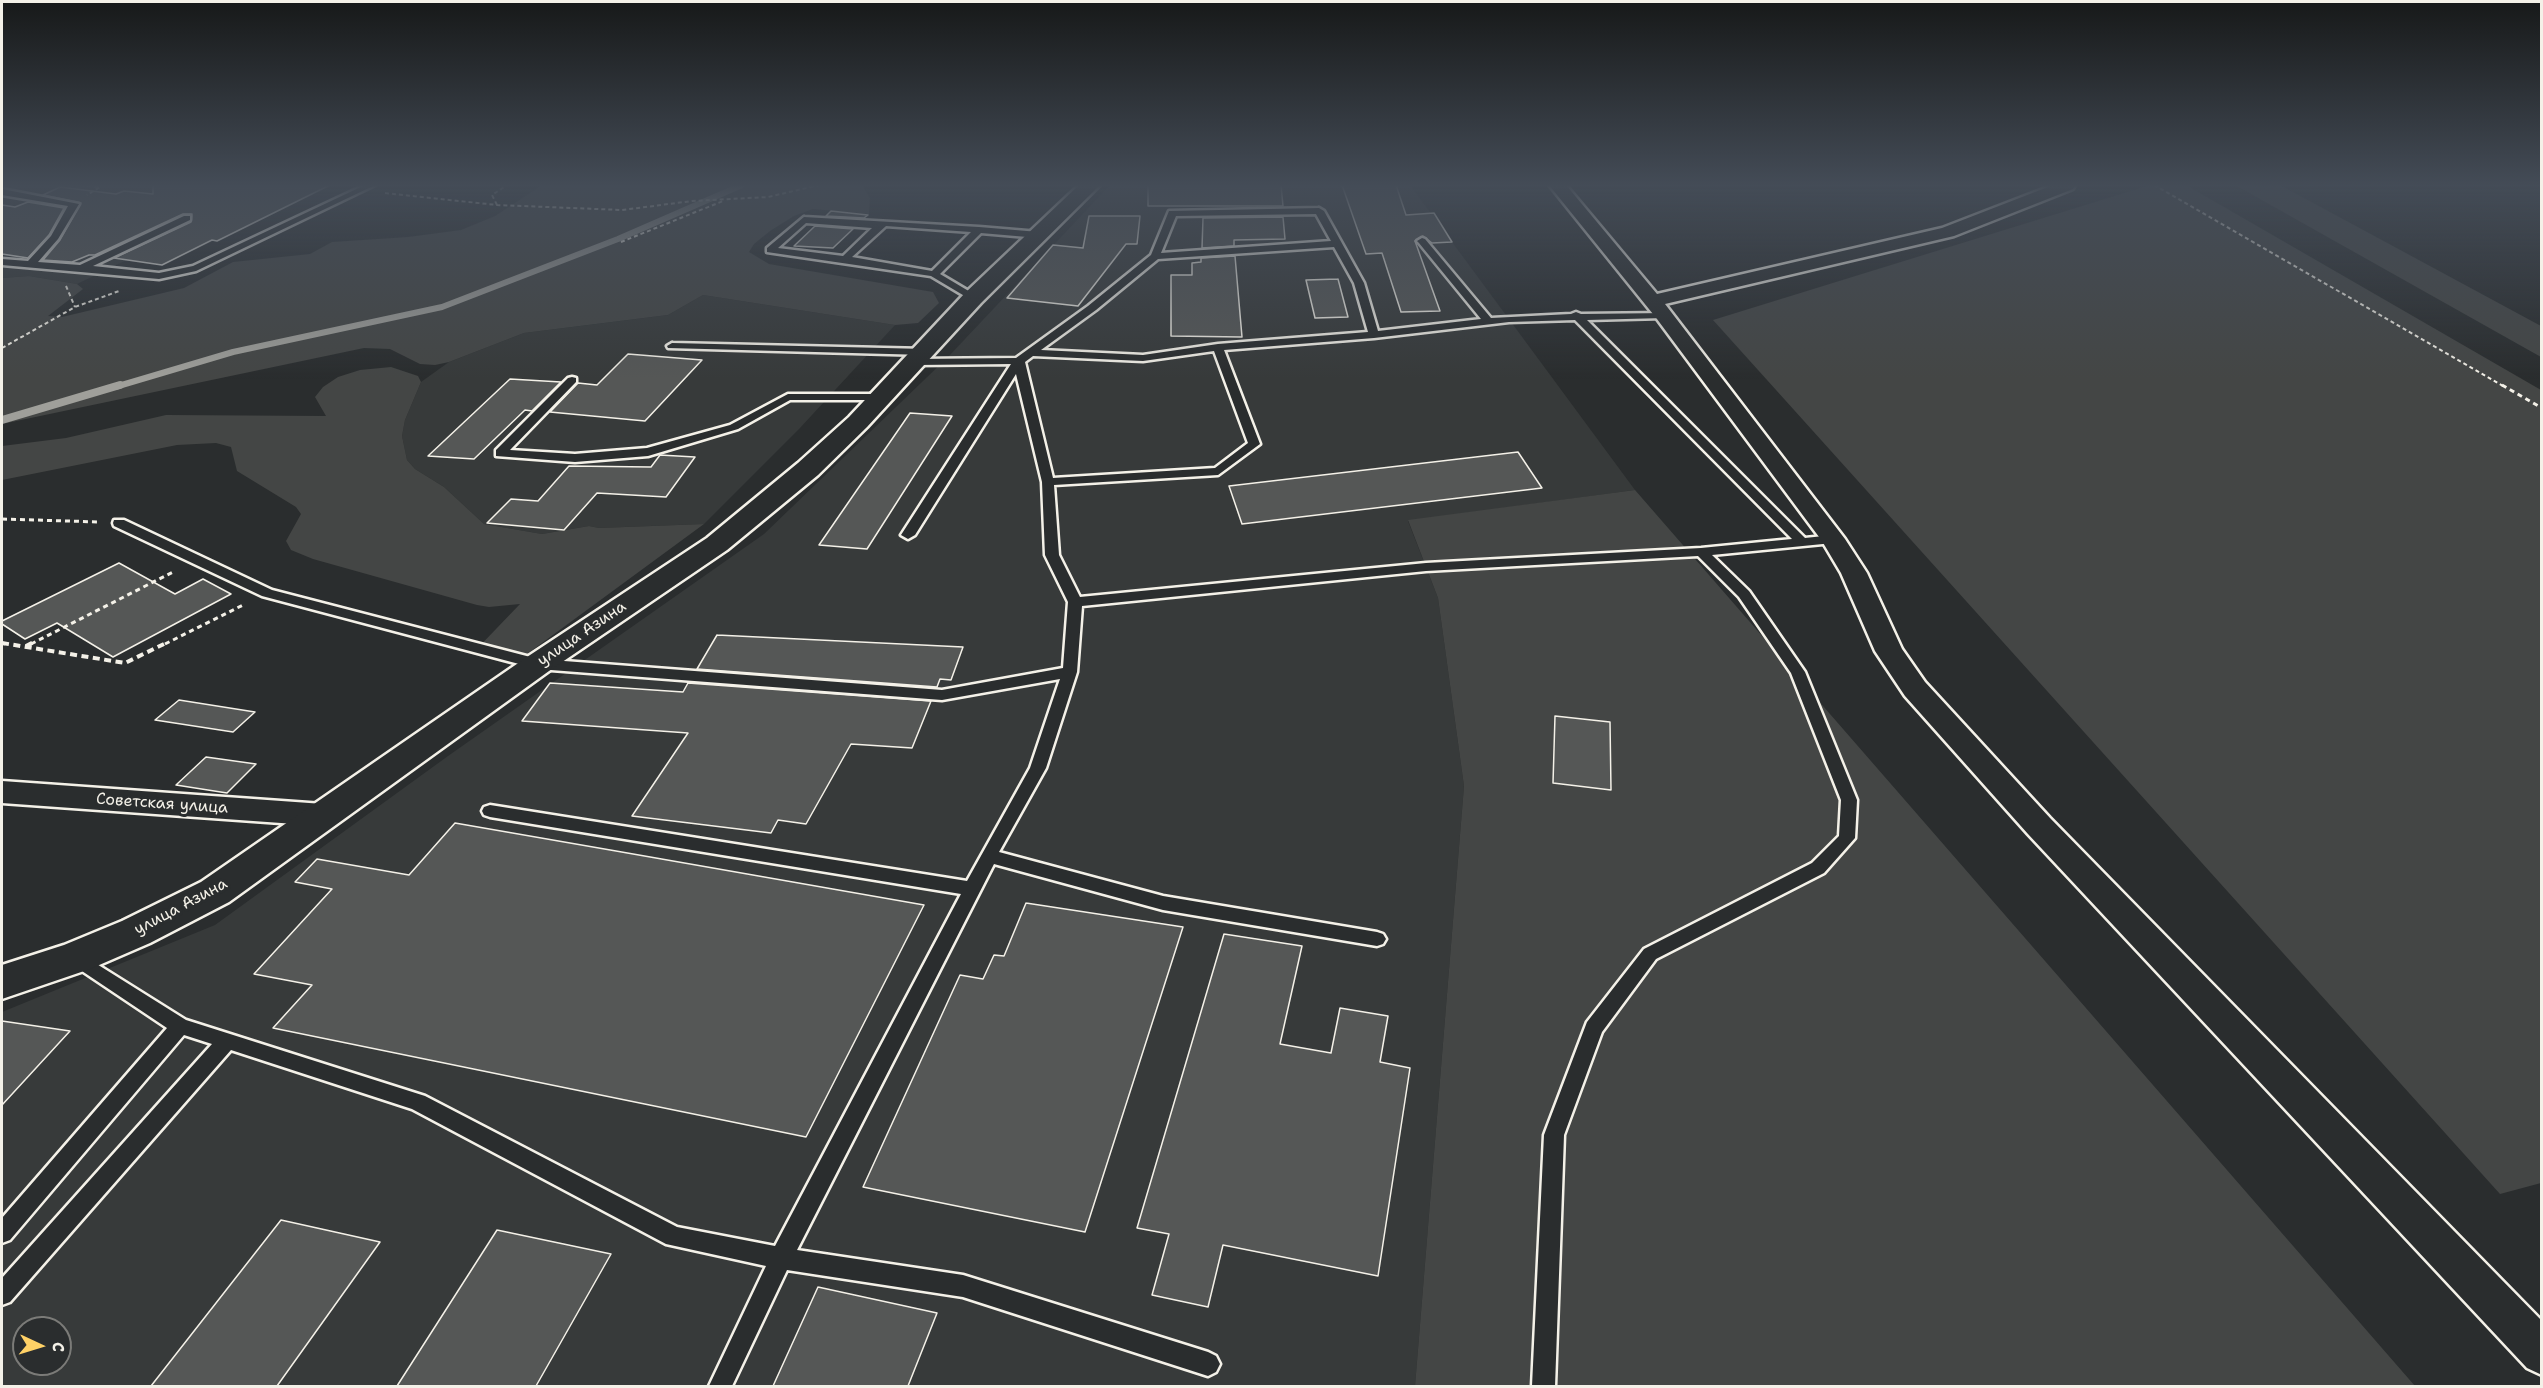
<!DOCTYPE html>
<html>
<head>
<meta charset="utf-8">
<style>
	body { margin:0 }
	#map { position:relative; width:2543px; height:1388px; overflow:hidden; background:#2a2d2e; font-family:"Shantell Sans",sans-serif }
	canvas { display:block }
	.frame { position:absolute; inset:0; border:3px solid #f4f1e8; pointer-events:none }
	.north { position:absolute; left:12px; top:1316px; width:60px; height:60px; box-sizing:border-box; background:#2a2d2e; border:2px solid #7b7b78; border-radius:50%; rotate:94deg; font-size:16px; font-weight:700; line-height:24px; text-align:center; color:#f4f1e8 }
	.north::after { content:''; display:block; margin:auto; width:21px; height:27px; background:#ffd166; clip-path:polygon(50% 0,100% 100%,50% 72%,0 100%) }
</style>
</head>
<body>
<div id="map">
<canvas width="2543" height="1388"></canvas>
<div class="frame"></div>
<div class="north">С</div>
</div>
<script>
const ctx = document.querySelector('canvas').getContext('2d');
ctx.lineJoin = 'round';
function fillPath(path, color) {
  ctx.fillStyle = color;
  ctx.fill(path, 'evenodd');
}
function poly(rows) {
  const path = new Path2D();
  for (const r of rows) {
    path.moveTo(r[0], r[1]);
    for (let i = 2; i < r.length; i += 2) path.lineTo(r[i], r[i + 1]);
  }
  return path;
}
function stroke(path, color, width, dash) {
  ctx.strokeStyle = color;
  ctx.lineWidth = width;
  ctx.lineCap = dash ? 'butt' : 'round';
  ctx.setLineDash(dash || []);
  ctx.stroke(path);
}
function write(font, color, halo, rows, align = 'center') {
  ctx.font = font + ' "Shantell Sans",sans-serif';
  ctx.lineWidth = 6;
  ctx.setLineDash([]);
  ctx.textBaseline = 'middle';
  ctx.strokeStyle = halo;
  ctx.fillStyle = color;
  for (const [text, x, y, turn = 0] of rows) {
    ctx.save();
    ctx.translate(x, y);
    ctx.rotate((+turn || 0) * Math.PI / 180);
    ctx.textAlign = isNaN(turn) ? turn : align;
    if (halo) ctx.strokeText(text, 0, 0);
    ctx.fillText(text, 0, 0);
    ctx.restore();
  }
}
fillPath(poly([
	[2,185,179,185,257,197,77,284,29,276,2,278],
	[1110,185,1410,185,1635,490,1408,521,1438,598,1464,786,1415,1386,2,1386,2,1012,215,925,448,756,764,534,949,356],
	[24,1328,60,1328,60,1364,24,1364],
	[703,295,895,325,800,428,704,524,599,528,589,526,542,534,484,524,444,487,415,469,407,460,402,436,405,420,421,382,449,362,524,333,668,315]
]), '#373a3a');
fillPath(poly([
	[542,185,862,185,870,198,869,214,813,209,794,216,770,231,754,244,749,252,769,264,933,292,939,303,918,323,895,325,703,295,668,315,524,333,449,362,435,365,420,364,390,349,364,348,2,424,2,278,29,276,77,284,83,289,48,316,62,317,184,288,233,262,310,254,332,242,408,237,461,230,495,216],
	[2150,185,2186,185,2541,390,2541,1183,2500,1194,1713,320],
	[2235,185,2280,185,2541,326,2541,357],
	[391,367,418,376,421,382,405,420,402,436,407,460,415,469,444,487,484,524,542,534,589,526,599,528,704,524,512,665,472,654,520,604,489,607,477,605,313,559,291,550,286,541,301,514,296,507,237,471,231,447,216,443,177,445,2,480,2,446,66,438,166,415,326,416,315,397,323,387,338,377,360,370],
	[1635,490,2415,1386,1415,1386,1464,786,1438,598,1408,520]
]), '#444645');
stroke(poly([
	[115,387,233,352,442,307,618,239,742,185]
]), '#9f9f9a', 6);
stroke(poly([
	[2,420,120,385]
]), '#9f9f9a', 8);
const building = poly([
	[153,185,330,185,217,241,212,240,162,265,114,258,191,222,192,214,183,214,95,255,89,255,72,262,43,260,60,240,81,203,43,195,60,187,116,194,124,191,153,194,153,185],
	[1148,185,1281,185,1283,206,1148,206,1148,185],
	[1342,185,1396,185,1406,215,1434,213,1452,242,1432,243,1423,236,1415,241,1440,311,1401,312,1382,253,1366,254,1342,185],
	[28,202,64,208,49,235,28,258,2,254,2,205,15,207,28,202],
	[831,211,868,215,864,218,826,216,831,211],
	[1089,216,1140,216,1137,244,1126,244,1078,306,1007,298,1053,245,1083,248,1089,216],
	[1283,217,1285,239,1234,240,1234,246,1202,248,1203,218,1283,217],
	[815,226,853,229,833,248,794,246,815,226],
	[1235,256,1242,337,1171,336,1171,275,1192,275,1192,263,1201,262,1201,258,1235,256],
	[1338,279,1348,317,1315,318,1306,280,1338,279],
	[628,354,702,360,645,421,550,412,578,383,597,385,628,354],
	[510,379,561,382,532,411,525,410,474,459,428,456,510,379],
	[910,413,952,416,867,549,819,545,910,413],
	[1518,452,1542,488,1242,524,1229,486,1518,452],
	[660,455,695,457,666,497,597,493,564,530,487,523,511,499,538,501,569,466,651,467,660,455],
	[119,563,175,594,203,579,231,594,113,657,57,623,25,639,2,624,2,621,119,563],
	[717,635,963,647,951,680,940,679,937,687,697,669,717,635],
	[550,683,683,692,688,683,931,701,912,748,851,744,806,824,778,820,771,833,632,816,688,733,522,721,550,683],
	[179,700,255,712,233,732,155,720,179,700],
	[1555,716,1610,722,1611,790,1553,783,1555,716],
	[206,757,256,764,227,793,176,785,206,757],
	[455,823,616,851,924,905,806,1137,273,1028,312,985,254,974,332,889,295,882,317,859,409,875,455,823],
	[1026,903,1183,927,1085,1232,863,1187,960,975,983,979,994,955,1004,956,1026,903],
	[1224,934,1302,946,1280,1044,1331,1053,1340,1008,1388,1016,1380,1062,1410,1068,1378,1276,1223,1245,1208,1307,1152,1295,1169,1234,1137,1228,1224,934],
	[2,1021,70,1031,2,1105,2,1021],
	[281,1220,380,1242,277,1386,151,1386,281,1220],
	[497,1230,611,1254,536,1386,397,1386,497,1230],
	[818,1287,937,1313,908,1386,773,1386,818,1287]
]);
fillPath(building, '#555756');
stroke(building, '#f4f1e8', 1.5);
const service = poly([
	[365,185,375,185,196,271,159,279,2,265,2,259,28,261,51,236,68,206,2,195,2,189,79,204,58,239,38,262,80,265,184,216,190,216,190,220,93,266,159,273,193,266,365,185],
	[1319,208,1324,211,1364,283,1378,331,1481,319,1419,243,1417,241,1422,238,1425,239,1491,318,1571,314,1576,312,1581,314,1668,313,1669,315,1664,318,1587,320,1805,538,1833,535,1840,539,1833,543,1712,555,1749,591,1805,672,1857,800,1855,838,1824,873,1656,959,1602,1032,1564,1135,1555,1386,1532,1386,1544,1135,1587,1022,1644,949,1812,863,1839,836,1841,800,1791,673,1739,597,1698,556,1426,571,1082,606,1077,672,1046,768,999,852,1163,896,1377,932,1383,934,1386,939,1383,944,1377,946,1163,910,994,864,797,1250,963,1275,1208,1352,1216,1356,1220,1364,1216,1372,1208,1376,963,1297,787,1270,732,1386,709,1386,766,1266,666,1244,412,1109,231,1050,10,1302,2,1305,2,1278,212,1044,184,1035,10,1240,2,1243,2,1218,167,1028,70,963,67,958,70,953,76,951,186,1020,425,1096,677,1227,775,1246,961,894,490,817,484,815,482,811,484,807,490,805,967,881,1030,768,1060,679,942,700,538,669,262,596,114,526,113,523,114,520,124,520,272,590,538,659,942,690,1063,668,1068,602,1045,555,1042,482,1016,374,915,535,908,539,901,535,1011,364,916,365,911,362,916,359,1016,358,1088,306,1151,255,1169,211,1319,208],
	[1316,214,1331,241,1161,253,1176,216,1316,214],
	[1334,247,1354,283,1368,332,1218,344,1143,355,1041,350,1096,310,1158,259,1334,247],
	[1575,320,1792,539,1701,548,1426,563,1080,597,1059,555,1054,485,1218,475,1260,444,1224,350,1374,338,1509,322,1575,320],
	[1214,351,1248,443,1215,468,1053,478,1025,362,1033,356,1143,361,1214,351],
	[804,217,979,227,1039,232,1044,235,1039,238,981,233,940,274,977,296,977,300,973,301,931,276,767,252,767,248,804,217],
	[806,223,872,228,843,256,778,248,806,223],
	[886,226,971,232,932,271,852,257,886,226],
	[672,343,926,349,931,352,926,355,668,348,667,346,672,343],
	[572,377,576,378,576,382,510,450,575,454,647,448,730,425,788,394,882,394,888,397,882,400,790,400,738,429,648,456,575,462,496,456,496,450,568,378,572,377]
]);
const minor = poly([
	[1549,185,1566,185,1657,294,1942,228,2053,185,2075,185,2073,189,1954,236,1665,304,1845,539,1867,573,1902,649,1925,682,2050,818,2542,1321,2542,1375,2527,1368,2028,834,1905,696,1875,651,1841,573,1822,541,1657,319,1549,185],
	[2,781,323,804,334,807,339,815,334,823,323,826,2,803,2,781]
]);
const tertiary = poly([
	[1079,185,1100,185,981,303,867,427,818,475,727,550,549,671,229,902,150,943,90,969,2,999,2,965,64,945,122,921,201,882,527,657,707,538,798,463,849,417,965,293,1079,185]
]);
stroke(service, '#f4f1e8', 5);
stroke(minor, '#f4f1e8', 5);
stroke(tertiary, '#f4f1e8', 5);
stroke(poly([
	[80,185,100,187,87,195],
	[2154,185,2505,387],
	[385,193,497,205,622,210,692,201,768,197,819,185],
	[497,205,492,195,507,185],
	[621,242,723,201],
	[66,286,75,307],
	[2,348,75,307,119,291]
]), '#f4f1e8', 2, [4, 3]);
stroke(poly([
	[2502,385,2542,408],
	[2,519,100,522],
	[2,643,5,644],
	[31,644,175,571],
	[165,644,245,604]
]), '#f4f1e8', 3, [5, 4]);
stroke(poly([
	[2,643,125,663,168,642],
	[26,646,34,642]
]), '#f4f1e8', 4, [7, 4.5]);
fillPath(service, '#2a2d2e');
fillPath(minor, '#2a2d2e');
fillPath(tertiary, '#2a2d2e');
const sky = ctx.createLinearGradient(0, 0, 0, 379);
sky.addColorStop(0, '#171919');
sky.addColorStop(0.49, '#444c57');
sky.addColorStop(1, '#444c5700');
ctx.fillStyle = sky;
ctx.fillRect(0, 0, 2543, 379);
write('16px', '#f4f1e8', '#2a2d2e', [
	["улица Азина",582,634,-34],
	["Советская улица",162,804,4],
	["улица Азина",181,907,-28]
]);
</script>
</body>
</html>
